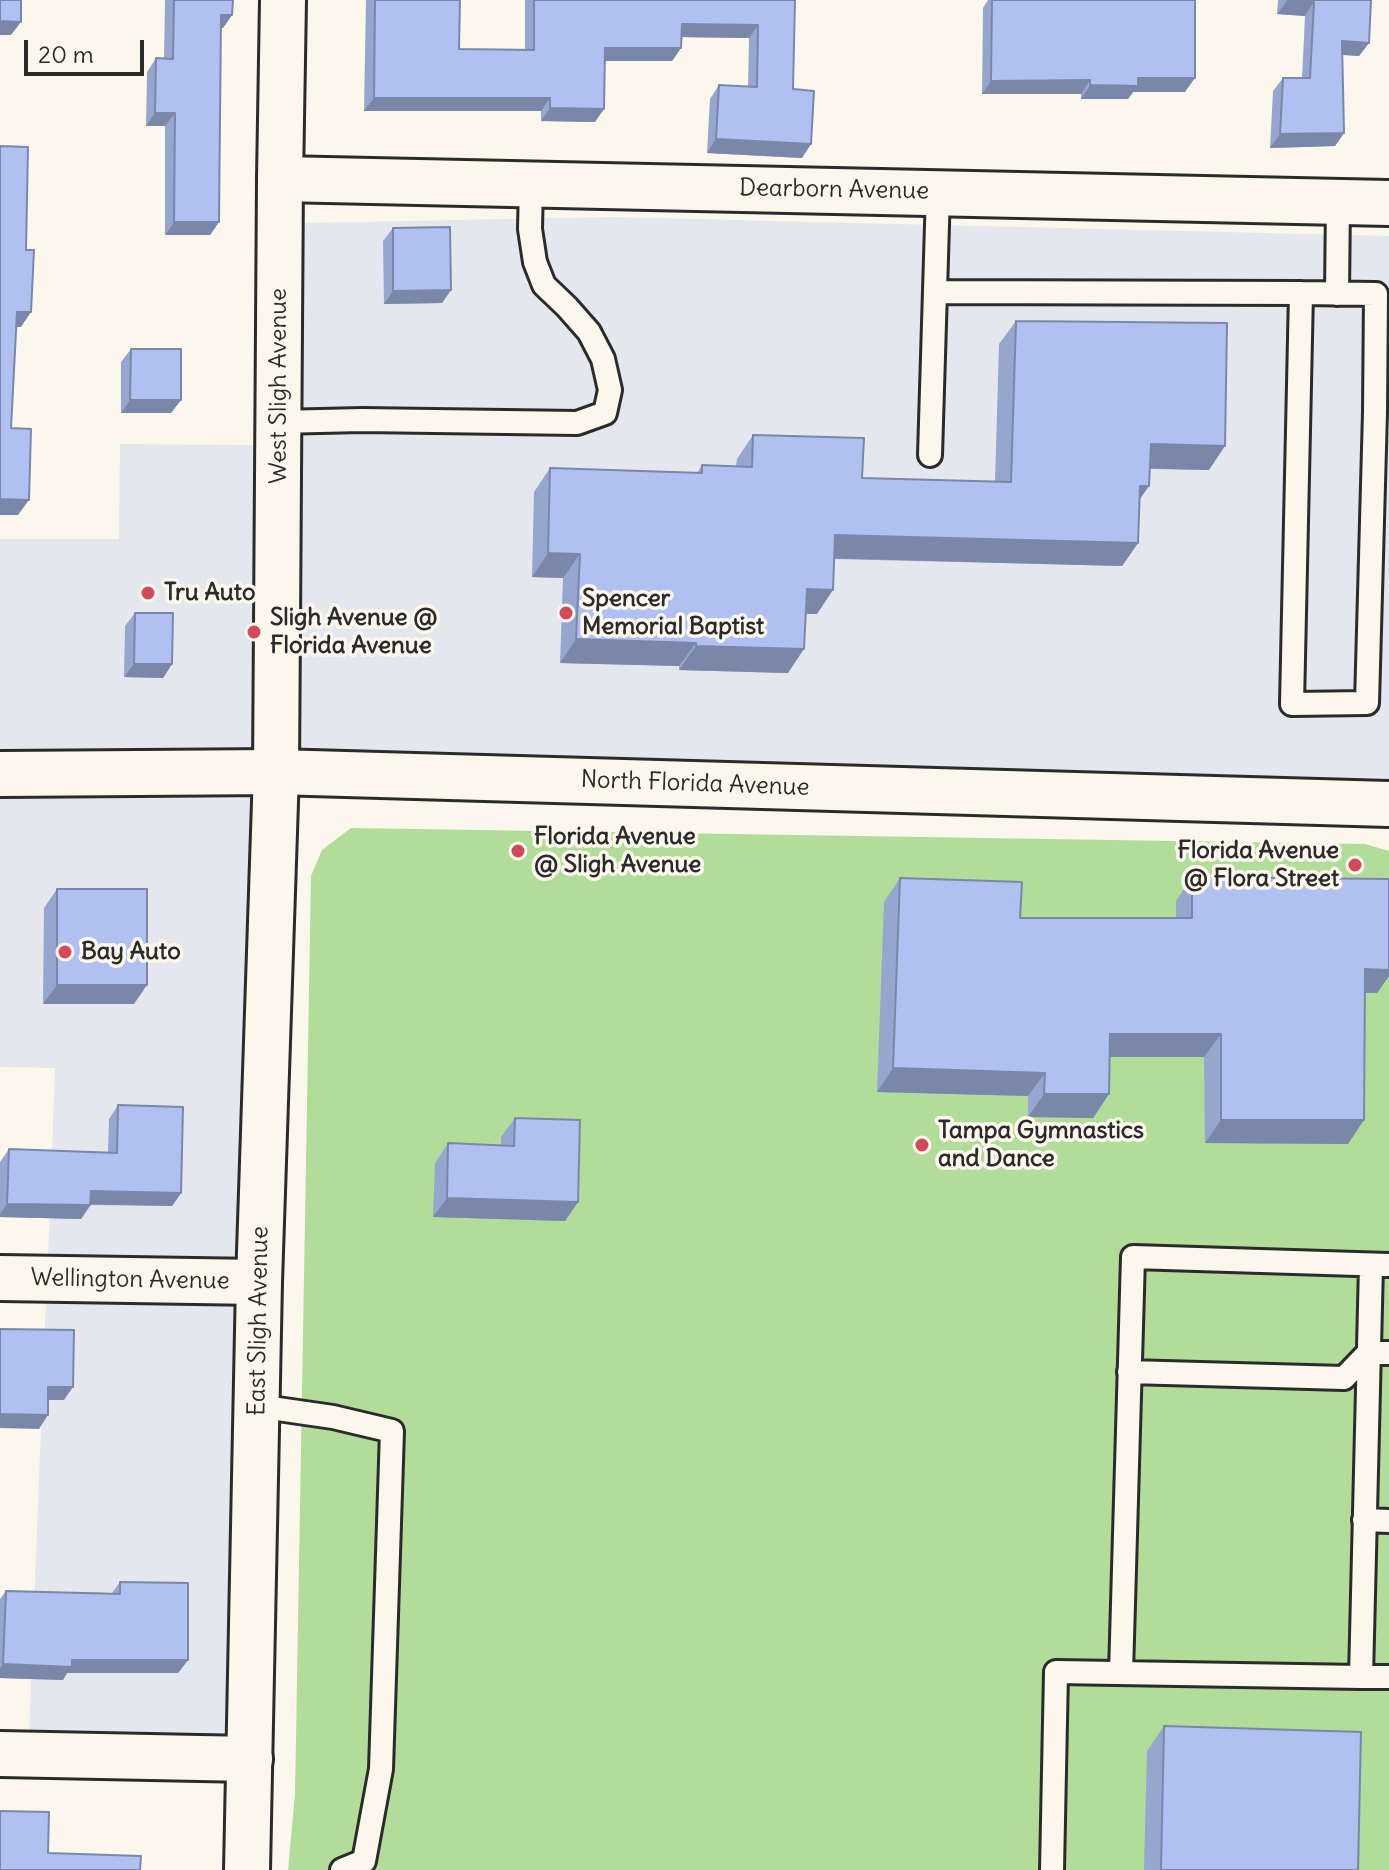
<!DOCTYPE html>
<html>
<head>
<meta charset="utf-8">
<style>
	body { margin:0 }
	#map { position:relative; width:1389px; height:1870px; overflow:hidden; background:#fbf7ec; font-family:Delius,sans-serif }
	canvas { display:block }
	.scale { position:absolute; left:24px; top:40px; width:120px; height:36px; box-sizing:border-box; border:4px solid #2b2b2b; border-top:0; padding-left:10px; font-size:24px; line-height:28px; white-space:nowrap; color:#2b2b2b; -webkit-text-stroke:6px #fbf7ec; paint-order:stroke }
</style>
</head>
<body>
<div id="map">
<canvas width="1389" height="1870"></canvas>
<div class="scale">20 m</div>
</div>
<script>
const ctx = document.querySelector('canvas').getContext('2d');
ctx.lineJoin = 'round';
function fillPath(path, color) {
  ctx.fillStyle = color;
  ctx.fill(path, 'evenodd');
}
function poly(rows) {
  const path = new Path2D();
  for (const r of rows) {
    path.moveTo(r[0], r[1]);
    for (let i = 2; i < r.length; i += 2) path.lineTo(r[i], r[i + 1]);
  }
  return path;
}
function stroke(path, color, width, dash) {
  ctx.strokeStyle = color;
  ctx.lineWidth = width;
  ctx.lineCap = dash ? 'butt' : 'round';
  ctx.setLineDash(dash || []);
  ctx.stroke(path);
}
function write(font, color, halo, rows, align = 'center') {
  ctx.font = font + ' Delius,sans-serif';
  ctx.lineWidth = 7;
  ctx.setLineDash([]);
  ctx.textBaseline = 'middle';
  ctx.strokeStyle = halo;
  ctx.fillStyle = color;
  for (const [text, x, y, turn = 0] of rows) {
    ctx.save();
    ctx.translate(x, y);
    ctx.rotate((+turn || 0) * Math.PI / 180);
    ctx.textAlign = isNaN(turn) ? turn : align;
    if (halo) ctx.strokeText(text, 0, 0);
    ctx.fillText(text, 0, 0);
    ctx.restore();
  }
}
fillPath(poly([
	[612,217,1389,236,1389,784,300,752,303,223],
	[120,444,255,445,253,751,0,753,0,539,119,539],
	[253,793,237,1261,48,1258,55,1068,0,1067,0,795],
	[46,1300,236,1302,227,1738,29,1734]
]), '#e4e7ee');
fillPath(poly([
	[351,828,1365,844,1389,851,1389,1870,288,1870,295,1794,311,876,322,850]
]), '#b1dc9a');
const lane = poly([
	[935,292,1301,293,1376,294,1375,412,1367,703,1292,704,1301,293],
	[1337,294,1338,202],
	[278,422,362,420,577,423,605,413,610,390,603,359,589,332,567,307,544,285,535,262,530,229,531,184],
	[930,455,938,192],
	[1129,1372,1344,1378,1368,1353,1389,1353],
	[257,1406,333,1417,392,1431,381,1769,364,1861,342,1870],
	[1364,1520,1389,1521],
	[1121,1673,1133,1257,1389,1265],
	[1361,1677,1389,1677],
	[1052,1870,1056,1672,1361,1677,1371,1265]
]);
const street = poly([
	[280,179,1389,203],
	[0,1278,259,1282],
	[0,1754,250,1759]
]);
const secondary = poly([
	[247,1870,259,1282,276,772,280,179,283,0]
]);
const primary = poly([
	[0,774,276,772,1389,804]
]);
stroke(lane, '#2b2b2b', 28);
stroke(street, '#2b2b2b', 50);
stroke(secondary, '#2b2b2b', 50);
stroke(primary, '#2b2b2b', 50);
stroke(lane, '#fbf7ec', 22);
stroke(street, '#fbf7ec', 44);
stroke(secondary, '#fbf7ec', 44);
stroke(primary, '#fbf7ec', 44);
fillPath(poly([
	[165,0,233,0,232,15,223,28,220,28,219,222,210,235,165,235,165,126,146,126,147,72,156,58,164,59],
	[366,0,460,0,459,49,525,49,525,0,795,0,793,89,802,158,707,153,710,99,719,85,748,87,749,38,682,37,681,48,672,61,605,61,595,122,541,121,541,111,364,111],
	[988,0,1195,0,1185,92,1133,92,1128,99,1081,99,1081,94,982,94,983,8],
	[1278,0,1371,0,1369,43,1359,56,1342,55,1344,133,1335,146,1270,148,1273,91,1283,78,1302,78,1305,16,1277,14],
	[393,228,451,290,442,303,384,304,383,241],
	[1016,321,1209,470,1150,469,1149,486,1139,500,1138,543,1122,566,834,559,817,614,806,614,788,673,679,670,679,666,560,663,563,578,532,577,534,492,550,468,697,473,702,465,736,466,737,459,753,435,862,478,995,482,999,344],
	[131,349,181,400,171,413,121,413,121,362],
	[135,613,172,664,163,678,124,677,125,626],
	[1192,877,1389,879,1389,976,1377,993,1365,993,1348,1144,1205,1143,1204,1057,1110,1057,1109,1094,1093,1118,1028,1117,1028,1096,877,1092,884,902,900,878,1020,918,1176,918,1176,901],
	[57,889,134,1004,43,1004,44,908],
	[118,1105,181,1193,172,1206,91,1205,81,1219,0,1217,0,1162,9,1149,108,1152,109,1119],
	[515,1118,578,1202,565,1221,433,1217,435,1163,448,1143,501,1145,501,1137],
	[120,1582,188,1660,178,1673,67,1673,63,1680,0,1678,0,1599,6,1591,112,1593],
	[1164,1726,1358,1870,1144,1870,1147,1751]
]), '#97a6cf');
fillPath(poly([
	[1287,1,1314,2,1305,16,1277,14],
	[221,15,232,15,223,28,211,28],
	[0,21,21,22,11,35,0,35],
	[682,24,758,25,749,38,673,37],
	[1342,41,1369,43,1359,56,1333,54],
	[605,48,681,48,672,61,596,61],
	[1138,78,1195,78,1185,92,1133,92,1128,99,1081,99,1090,85],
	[1090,80,1081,94,982,94,991,81],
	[374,98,550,98,541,111,364,111],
	[550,108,604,109,595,122,541,121],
	[155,113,175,113,165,126,146,126],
	[1344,133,1335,146,1270,148,1280,134],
	[716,139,811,144,802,158,707,153],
	[174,222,219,222,210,235,165,235],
	[451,290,442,303,384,304,393,291],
	[17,312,31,312,21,327,7,327],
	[130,400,181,400,171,413,121,413],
	[1151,444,1225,446,1209,470,1135,468],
	[1140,486,1149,486,1132,510],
	[0,499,29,500,18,515,0,515],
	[835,535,1138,543,1122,566,819,558],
	[548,553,580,554,563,578,532,577],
	[807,589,833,590,817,614,790,613],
	[576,639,696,643,679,666,560,663],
	[696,646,804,649,788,673,679,670],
	[134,664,172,664,163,678,124,677],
	[1365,969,1389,970,1389,976,1377,993,1348,992],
	[57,985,147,985,134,1004,43,1004],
	[1110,1034,1221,1034,1204,1057,1094,1057],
	[893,1068,1045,1073,1028,1096,877,1092],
	[1044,1094,1109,1094,1093,1118,1028,1117],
	[1221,1120,1364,1120,1348,1144,1205,1143],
	[91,1191,181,1193,172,1206,82,1204],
	[447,1198,578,1202,565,1221,433,1217],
	[7,1204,90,1205,81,1219,0,1217,0,1214],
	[48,1387,73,1387,64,1400,39,1400],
	[0,1414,48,1415,39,1429,0,1428],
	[72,1660,188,1660,178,1673,67,1673,63,1680,0,1678,0,1669,3,1664]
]), '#7b87a9');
const building = poly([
	[0,0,21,0,21,22,0,21,0,0],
	[174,0,233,0,232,15,221,15,219,222,174,222,175,113,155,113,156,58,173,59,174,0],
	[375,0,460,0,459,49,534,50,534,0,795,0,793,89,814,91,811,144,716,139,719,85,757,87,758,25,682,24,681,48,605,48,604,109,550,108,550,98,374,98,375,0],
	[992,0,1195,0,1195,78,1138,78,1138,86,1090,85,1090,80,991,81,992,0],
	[1287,0,1371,0,1369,43,1342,41,1344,133,1280,134,1283,78,1310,78,1314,2,1287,0],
	[0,146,28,147,26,250,34,250,31,312,17,312,11,428,31,429,29,500,0,499,0,146],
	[450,227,451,290,393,291,393,228,450,227],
	[1016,321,1227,323,1225,446,1151,444,1149,486,1140,486,1138,543,835,535,833,590,807,589,804,649,696,646,696,643,576,639,580,554,548,553,550,468,702,473,702,465,752,467,753,435,864,438,862,478,1011,482,1016,321],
	[131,349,181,349,181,400,130,400,131,349],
	[135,613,173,613,172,664,134,664,135,613],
	[1192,877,1389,879,1389,970,1365,969,1364,1120,1221,1120,1221,1034,1110,1034,1109,1094,1044,1094,1045,1073,893,1068,900,878,1022,882,1020,918,1192,918,1192,877],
	[57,889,147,889,147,985,57,985,57,889],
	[118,1105,183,1107,181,1193,91,1191,90,1205,7,1204,9,1149,117,1153,118,1105],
	[515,1118,580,1120,578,1202,447,1198,448,1143,514,1146,515,1118],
	[0,1329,74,1330,73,1387,48,1387,48,1415,0,1414,0,1329],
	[120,1582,188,1583,188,1660,72,1660,72,1667,3,1664,6,1591,120,1594,120,1582],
	[1164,1726,1361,1732,1358,1870,1161,1870,1164,1726],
	[0,1811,49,1812,48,1853,141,1856,140,1870,0,1870,0,1811]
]);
fillPath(building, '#b0c1f1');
stroke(building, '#7b87a9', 2);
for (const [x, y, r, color] of [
	[148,593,8,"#d1495b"],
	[566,613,8,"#d1495b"],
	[254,632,8,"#d1495b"],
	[518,851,8,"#d1495b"],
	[1355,865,8,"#d1495b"],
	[65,952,8,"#d1495b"],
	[922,1145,8,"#d1495b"]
]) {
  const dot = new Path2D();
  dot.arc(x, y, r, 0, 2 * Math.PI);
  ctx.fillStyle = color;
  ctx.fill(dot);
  stroke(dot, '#fbf7ec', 3);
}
write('24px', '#2b2b2b', '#fbf7ec', [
	["Dearborn Avenue",834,190,1],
	["West Sligh Avenue",279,386,-90],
	["North Florida Avenue",695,784,2],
	["Wellington Avenue",130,1280,1],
	["East Sligh Avenue",259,1321,-89]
]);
write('bold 24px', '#2b2b2b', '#fbf7ec', [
	["Tru Auto",164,593],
	["Spencer",582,599],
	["Memorial Baptist",582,627],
	["Sligh Avenue @",270,618],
	["Florida Avenue",270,646],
	["Florida Avenue",534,837],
	["@ Sligh Avenue",534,865],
	["Florida Avenue",1339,851,"right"],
	["@ Flora Street",1339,879,"right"],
	["Bay Auto",81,952],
	["Tampa Gymnastics",938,1131],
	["and Dance",938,1159]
], 'left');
</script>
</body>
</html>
